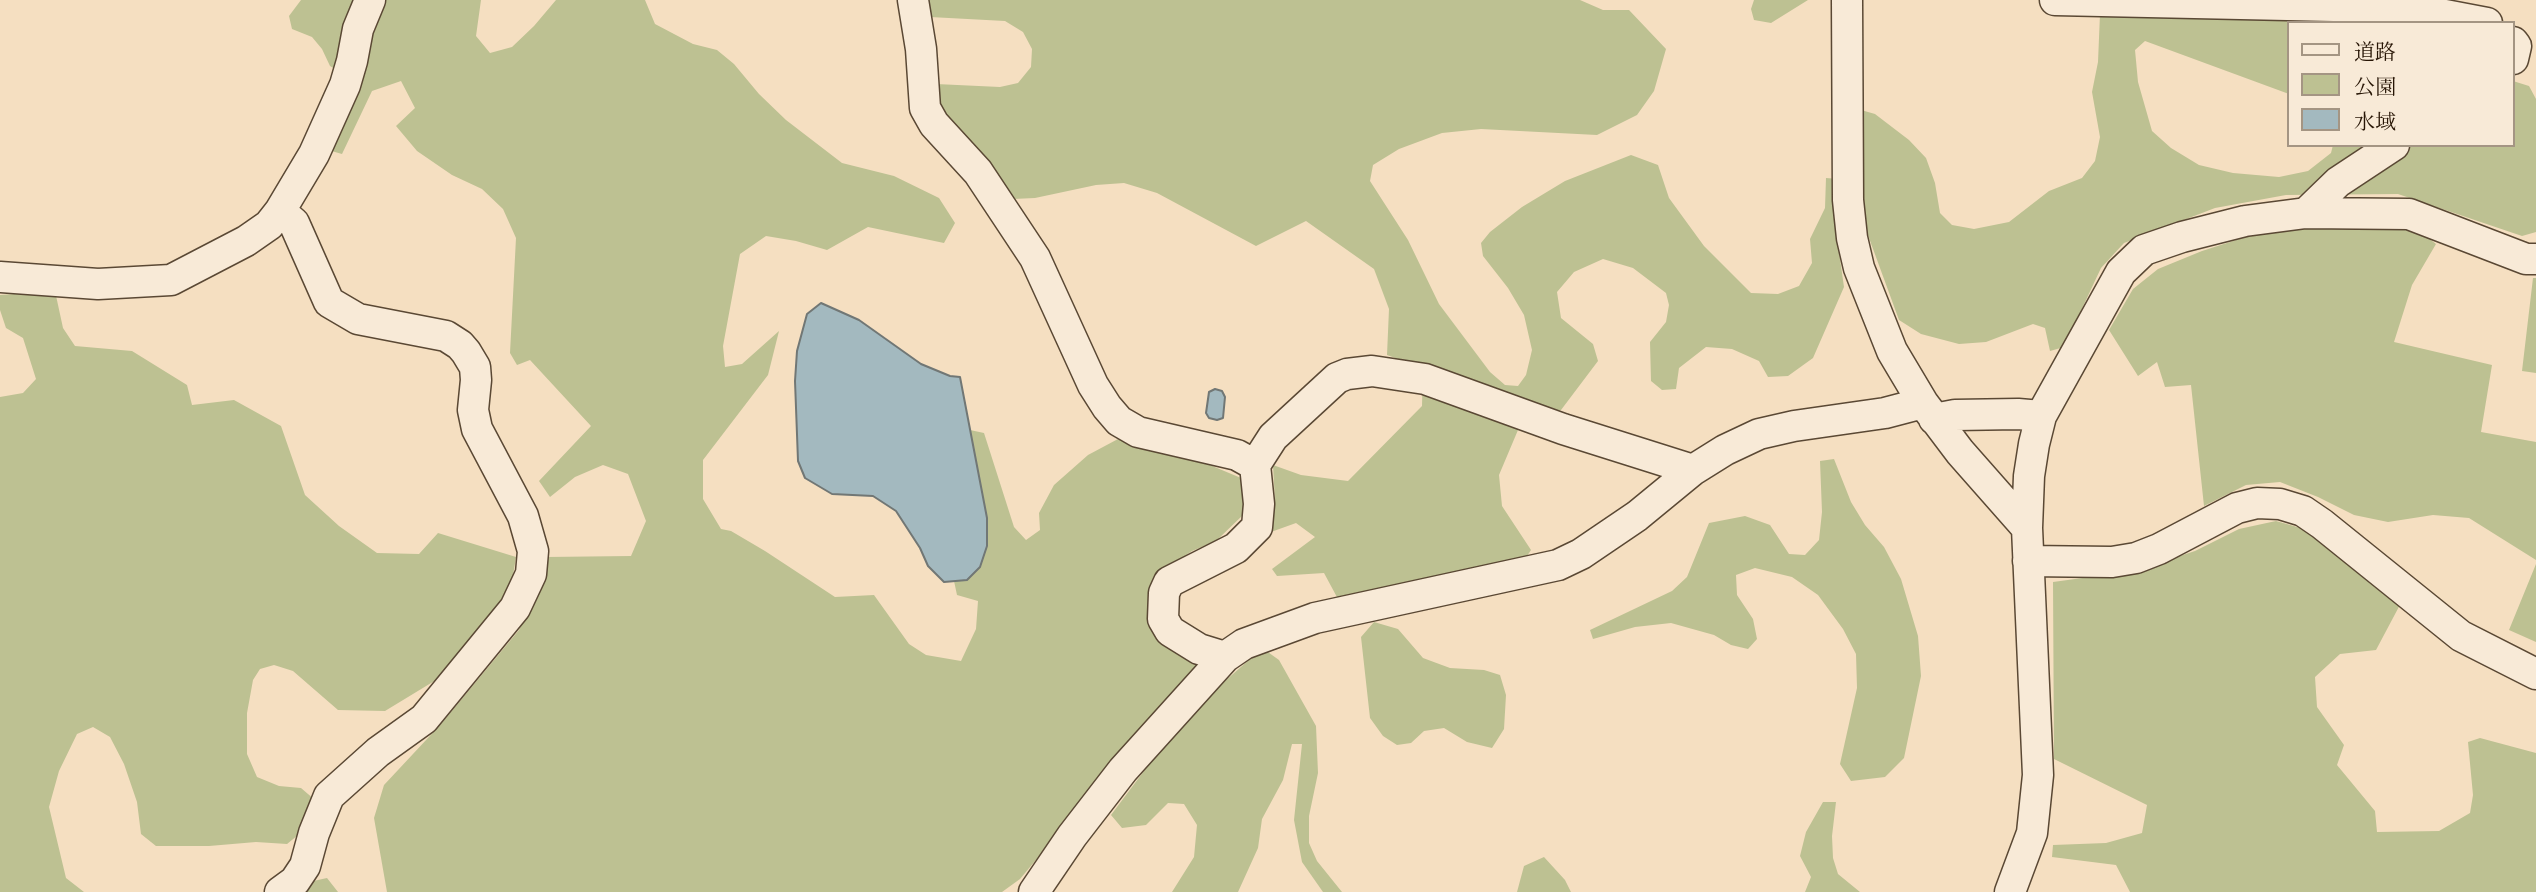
<!DOCTYPE html>
<html>
<head>
<meta charset="utf-8">
<style>
	body { margin:0 }
	#map { position:relative; width:2536px; height:892px; overflow:hidden; background:#f5dfc1; font-family:"EB Garamond","Noto Serif JP",serif }
	canvas { display:block }
	.legend { position:absolute; left:2287px; top:21px; width:228px; height:126px; box-sizing:border-box; background:#f8ead7; border:2px solid #a49583; margin:0; padding:9px 12px; list-style:none; font-size:21px; color:#271505 }
	.legend li { display:flex; align-items:center; gap:14px; height:35px }
	.legend b { width:35px; border:2px solid #a49583 }
</style>
</head>
<body>
<div id="map">
<canvas width="2536" height="892"></canvas>
<ul class="legend">
<li><b style="height:9px;background:#f8ead7"></b>道路</li>
<li><b style="height:19px;background:#bdc192"></b>公園</li>
<li><b style="height:19px;background:#a3b9bf"></b>水域</li>
</ul>
</div>
<script>
const g = document.querySelector('canvas').getContext('2d');
g.lineJoin = 'round';
function fill(path, color) { g.fillStyle = color; g.fill(path, 'evenodd'); }
const shape = rows => new Path2D(rows.map(r => 'M' + r).join(''));
function strokePath(path, color, width, dash) { g.strokeStyle = color; g.lineWidth = width; g.lineCap = dash ? 'butt' : 'round'; g.setLineDash(dash || []); g.stroke(path); }
fill(shape([
	[301,0,481,0,476,36,490,53,512,47,534,26,556,0,645,0,655,24,693,44,717,50,734,64,759,94,786,120,842,163,894,176,939,198,955,223,944,243,868,227,827,250,796,241,766,236,740,254,723,346,725,367,742,364,779,331,768,375,703,460,703,499,721,529,731,531,765,551,835,597,874,595,909,644,926,655,961,661,976,629,978,601,957,595,954,581,967,580,978,473,970,430,984,433,1014,527,1026,540,1040,530,1039,513,1054,485,1088,455,1118,439,1162,445,1241,478,1247,496,1243,515,1216,541,1192,551,1167,568,1157,593,1201,662,1020,879,1002,892,387,892,374,818,384,785,441,724,519,630,533,596,546,557,631,556,646,521,628,474,603,465,575,477,550,497,539,481,591,426,530,360,517,365,510,353,516,238,503,209,482,189,452,175,417,151,396,126,415,108,401,81,372,91,342,154,328,150,357,83,330,66,322,49,312,37,292,29,289,16],
	[924,0,1580,0,1603,10,1629,10,1666,49,1654,91,1637,115,1597,135,1481,129,1442,133,1399,149,1373,165,1370,181,1408,240,1439,304,1490,372,1505,385,1518,386,1526,375,1532,350,1524,315,1508,288,1483,256,1481,243,1490,232,1522,207,1565,181,1631,155,1658,165,1669,198,1704,246,1751,293,1778,294,1799,286,1812,263,1810,239,1825,208,1826,178,1839,179,1837,238,1844,287,1813,358,1788,376,1768,377,1759,361,1732,349,1706,347,1679,368,1676,389,1662,390,1651,381,1650,342,1666,322,1669,305,1666,293,1633,268,1603,259,1574,272,1557,292,1561,318,1593,344,1598,361,1561,410,1518,430,1499,475,1502,506,1531,550,1523,562,1338,599,1324,573,1277,576,1272,569,1315,537,1296,523,1271,532,1268,525,1275,501,1273,465,1301,475,1348,481,1422,406,1423,368,1387,355,1389,309,1374,269,1306,221,1256,246,1157,193,1124,183,1096,185,1035,198,1013,199,941,111,936,84,1000,87,1018,83,1031,67,1032,49,1023,32,1005,21,930,17],
	[1754,0,1808,0,1771,23,1754,20,1751,9],
	[2100,14,2434,23,2289,23,2289,94,2145,41,2135,50,2138,82,2152,131,2171,148,2199,165,2233,173,2279,177,2308,171,2331,153,2333,145,2513,145,2513,81,2529,86,2536,99,2536,232,2522,236,2398,194,2286,195,2215,208,2124,243,2101,268,2064,347,2050,351,2045,328,2033,324,1986,342,1959,344,1921,334,1899,320,1865,227,1861,110,1875,114,1909,140,1926,158,1935,183,1940,213,1952,225,1974,229,2009,222,2049,191,2082,178,2095,161,2100,137,2092,92,2098,62],
	[2391,225,2422,233,2436,244,2412,285,2394,342,2492,365,2481,432,2536,442,2536,560,2469,518,2433,515,2388,522,2354,515,2318,497,2280,482,2246,485,2204,506,2191,385,2165,387,2157,362,2138,376,2109,330,2133,289,2158,269,2202,251,2280,226],
	[2533,278,2536,278,2536,373,2522,371],
	[55,291,63,328,75,346,132,351,187,385,192,405,234,400,281,426,305,495,339,526,377,553,419,554,438,533,516,557,510,594,469,648,436,680,385,711,338,710,293,671,274,665,260,669,253,680,247,713,247,754,257,777,279,786,301,788,315,800,308,827,287,844,256,842,209,846,156,846,141,834,137,802,124,764,110,737,93,727,77,734,59,771,49,807,66,878,84,892,0,892,0,397,23,393,36,379,23,338,6,328,0,310,0,295],
	[1834,459,1851,502,1865,525,1884,547,1901,579,1918,636,1921,676,1904,758,1885,777,1851,781,1840,764,1857,688,1856,654,1843,629,1818,595,1792,577,1755,568,1736,575,1737,595,1753,619,1757,639,1748,649,1731,645,1714,635,1671,623,1635,627,1593,639,1590,630,1672,591,1687,577,1709,523,1745,516,1770,525,1789,554,1805,555,1819,540,1822,512,1820,461],
	[2276,521,2315,532,2402,601,2376,650,2340,654,2315,677,2317,707,2344,745,2337,765,2375,811,2377,832,2439,831,2470,813,2473,795,2468,742,2480,738,2536,753,2536,892,2130,892,2116,865,2052,857,2053,845,2106,843,2142,833,2147,805,2054,759,2053,582,2134,571,2195,551,2239,529],
	[2536,564,2536,642,2509,630],
	[1374,622,1398,629,1423,658,1450,668,1484,670,1500,675,1506,695,1504,729,1492,748,1467,742,1444,728,1424,731,1411,743,1397,745,1383,736,1370,718,1361,637],
	[1265,650,1279,660,1316,726,1318,773,1309,816,1309,843,1317,861,1342,892,1323,892,1302,862,1294,820,1302,744,1292,744,1283,780,1262,819,1258,848,1238,892,1172,892,1194,857,1197,825,1184,804,1168,803,1146,825,1122,828,1111,815,1159,751,1199,704,1250,659],
	[1823,802,1836,802,1832,836,1833,858,1838,874,1860,892,1805,892,1811,877,1800,856,1806,832],
	[1544,857,1565,880,1571,892,1517,892,1524,866],
	[327,878,338,892,298,892,309,882]
]), '#bdc192');
const water = shape([
	[821,303,859,320,921,364,950,376,960,377,987,518,987,546,980,567,967,580,944,582,928,566,920,548,896,511,873,496,832,494,805,478,798,461,795,381,797,351,807,314,821,303],
	[1215,389,1222,391,1225,397,1223,418,1217,420,1209,418,1206,413,1209,392,1215,389]
]);
fill(water, '#a3b9bf');
strokePath(water, '#717775', 2);
const minor = shape([
	[913,0,921,49,925,108,934,124,978,172,1035,258,1093,385,1107,407,1119,421,1138,432,1237,455,1255,465,1259,504,1257,527,1236,548,1169,582,1164,593,1163,619,1170,631,1199,649,1225,657],
	[1847,0,1848,200,1852,238,1859,268,1892,351,1923,403,1960,452,2027,528],
	[2055,0,2380,7,2419,10,2487,23],
	[2513,42,2516,46,2513,59],
	[280,211,294,223,329,302,358,319,446,336,460,345,466,352,475,367,476,380,473,410,477,429,523,516,533,551,531,574,515,608,424,719,378,752,329,796,314,833,305,866,295,881,280,892],
	[2306,213,2338,182,2394,145],
	[0,277,98,284,171,280,246,241,269,225,280,211,314,154,345,85,352,61,358,29,370,0],
	[1934,419,1955,415,2018,414,2041,416],
	[1255,465,1273,437,1337,378,1347,374,1372,371,1425,379,1563,429,1693,470],
	[2028,561,2112,562,2136,558,2159,549,2237,508,2257,503,2280,504,2303,511,2322,524,2461,636,2536,674],
	[1034,892,1072,836,1123,770,1225,657,1244,644,1315,618,1558,565,1581,554,1637,516,1693,470,1725,450,1759,434,1794,426,1885,413,1923,403],
	[2010,892,2032,833,2038,775,2027,528,2029,476,2034,444,2041,416,2121,272,2144,250,2182,237,2245,221,2306,213,2409,214,2526,259,2536,259]
]);
strokePath(minor, '#5a4834', 33);
strokePath(minor, '#f8ead7', 30);
</script>
</body>
</html>
